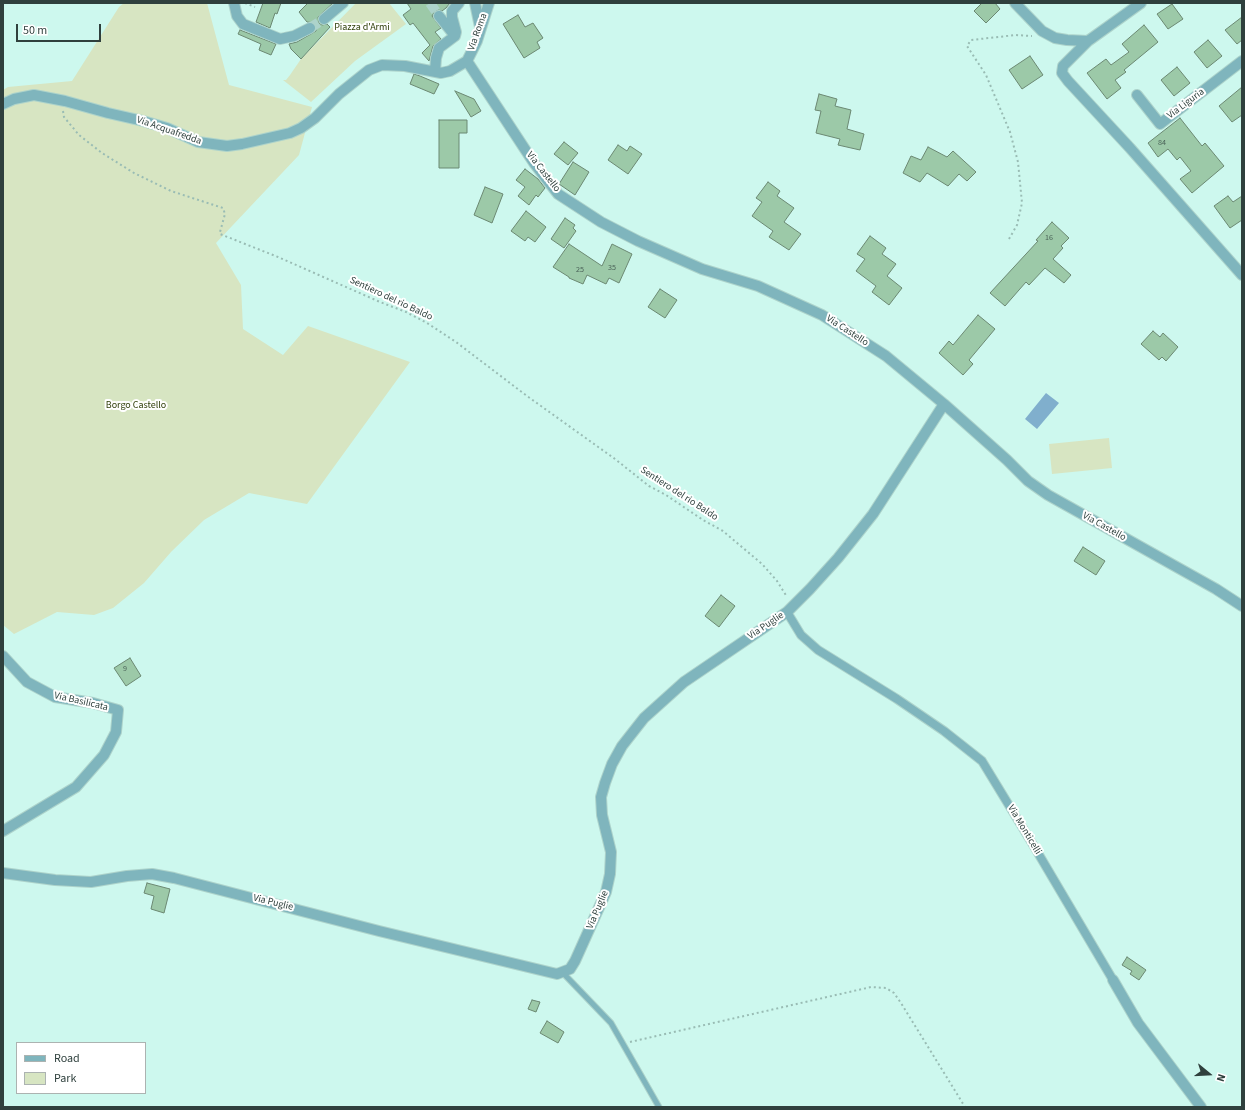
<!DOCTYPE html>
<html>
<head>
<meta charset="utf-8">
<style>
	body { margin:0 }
	#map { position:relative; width:1245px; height:1110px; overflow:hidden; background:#cdf8ee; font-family:"Source Sans 3",sans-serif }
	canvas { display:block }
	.frame { position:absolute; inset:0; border:4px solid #2f403d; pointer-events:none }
	.legend { position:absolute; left:16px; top:1042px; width:130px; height:52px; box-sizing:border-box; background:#fff; border:1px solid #acb3b1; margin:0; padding:5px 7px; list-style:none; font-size:12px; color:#2f403d }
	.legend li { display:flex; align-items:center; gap:8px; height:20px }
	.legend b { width:20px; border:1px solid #acb3b1 }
	.north { position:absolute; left:1189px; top:1054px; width:40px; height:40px; -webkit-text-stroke:3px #fff; paint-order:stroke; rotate:108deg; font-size:11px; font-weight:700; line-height:16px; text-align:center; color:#2f403d }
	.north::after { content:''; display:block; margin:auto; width:14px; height:18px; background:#2f403d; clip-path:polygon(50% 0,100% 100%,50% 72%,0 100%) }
	.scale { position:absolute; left:16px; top:24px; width:85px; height:18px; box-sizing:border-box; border:2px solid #2f403d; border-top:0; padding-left:5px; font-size:12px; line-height:14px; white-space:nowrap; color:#2f403d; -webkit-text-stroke:3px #fff; paint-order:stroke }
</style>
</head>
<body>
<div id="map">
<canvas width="1245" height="1110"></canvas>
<div class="frame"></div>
<ul class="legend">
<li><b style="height:5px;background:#7fb5bd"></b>Road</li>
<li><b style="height:11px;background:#d7e5c2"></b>Park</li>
</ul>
<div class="north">N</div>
<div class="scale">50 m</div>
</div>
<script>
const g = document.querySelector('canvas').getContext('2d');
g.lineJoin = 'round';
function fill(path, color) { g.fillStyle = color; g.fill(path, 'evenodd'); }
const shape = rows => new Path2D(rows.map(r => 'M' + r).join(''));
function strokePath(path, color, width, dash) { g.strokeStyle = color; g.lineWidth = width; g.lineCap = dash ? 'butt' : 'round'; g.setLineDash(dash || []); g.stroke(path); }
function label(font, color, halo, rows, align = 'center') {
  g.font = font + ' "Source Sans 3",sans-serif'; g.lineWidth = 4; g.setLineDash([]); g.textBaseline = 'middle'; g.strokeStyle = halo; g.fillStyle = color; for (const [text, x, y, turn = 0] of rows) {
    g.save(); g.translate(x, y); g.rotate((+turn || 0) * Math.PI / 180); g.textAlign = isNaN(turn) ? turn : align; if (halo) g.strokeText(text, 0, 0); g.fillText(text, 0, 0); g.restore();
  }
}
fill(shape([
	[124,3,207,3,229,85,312,107,299,155,216,243,241,285,243,329,283,355,308,326,410,362,307,504,249,493,204,520,171,552,144,583,113,608,94,615,57,612,14,634,3,625,3,90,8,87,72,81,119,7],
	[356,3,389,3,406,24,355,61,311,102,283,80,286,80,290,75,301,59],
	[1109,438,1112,468,1052,474,1049,444]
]), '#d7e5c2');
fill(shape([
	[1046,393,1059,403,1037,429,1025,419]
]), '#80afcd');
const building = shape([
	[263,3,281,3,277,14,275,13,270,28,256,22,263,3],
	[308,3,333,3,318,17,319,23,322,25,327,24,330,27,301,59,291,49,289,44,297,42,316,31,316,25,314,23,307,22,299,12,308,3],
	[407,3,450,3,446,8,442,11,438,10,435,11,432,16,441,28,435,32,441,39,433,46,429,61,422,53,430,45,413,23,410,25,403,15,411,9,407,3],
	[982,3,995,3,1000,9,986,23,974,11,982,3],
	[1172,4,1183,19,1168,29,1157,14,1172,4],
	[518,15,525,27,533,23,543,38,537,42,540,48,524,58,503,24,518,15],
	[1242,17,1242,40,1237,44,1225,30,1242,17],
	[1144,25,1158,42,1124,70,1126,72,1115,80,1121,88,1107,99,1087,73,1106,59,1111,65,1129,52,1122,44,1144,25],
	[240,30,276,44,271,55,259,50,261,44,238,34,240,30],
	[1208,40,1222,56,1207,68,1194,52,1208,40],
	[1030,56,1043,75,1022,89,1009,70,1030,56],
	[1177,67,1190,83,1174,96,1161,80,1177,67],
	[414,74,420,76,439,84,434,94,410,84,414,74],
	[1242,87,1242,115,1232,122,1219,106,1242,87],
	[455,91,474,99,481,111,471,117,455,91],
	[819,94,837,99,835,106,851,110,847,129,864,134,860,150,838,145,840,139,816,133,821,111,815,110,819,94],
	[1180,118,1202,146,1205,143,1224,166,1192,193,1180,179,1191,171,1180,157,1177,160,1168,149,1158,157,1148,143,1180,118],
	[439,120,467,120,467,133,459,133,459,168,439,168,439,120],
	[564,142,578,153,568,165,554,154,564,142],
	[618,145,627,151,630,146,642,154,628,174,608,160,618,145],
	[928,147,947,157,953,151,976,172,967,181,959,174,948,186,927,173,920,182,903,173,911,156,921,160,928,147],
	[573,162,589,172,575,195,559,184,573,162],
	[525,169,538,179,545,188,538,197,536,195,529,205,518,196,525,187,516,180,525,169],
	[768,182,780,191,777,196,794,208,784,222,801,234,789,250,769,237,773,231,752,216,762,202,756,198,768,182],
	[485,187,503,194,492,223,474,215,485,187],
	[1228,196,1233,202,1242,196,1242,220,1230,228,1214,206,1228,196],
	[526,211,546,227,535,242,528,237,525,241,511,231,526,211],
	[565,218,575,225,573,228,576,231,564,248,551,239,565,218],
	[1052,222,1069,238,1061,246,1063,248,1053,259,1071,275,1064,283,1045,268,1029,285,1026,282,1005,306,990,293,1038,241,1036,240,1052,222],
	[870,236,886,248,882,254,896,264,887,276,902,288,889,305,872,292,876,286,856,271,865,259,857,254,870,236],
	[569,244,602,266,612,244,632,254,619,283,609,278,606,284,587,275,583,284,569,278,569,277,553,267,569,244],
	[660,289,677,300,665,318,648,307,660,289],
	[978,315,995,329,969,360,973,364,963,375,939,353,949,341,953,345,978,315],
	[1153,331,1160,337,1163,333,1178,347,1166,361,1162,357,1159,360,1141,344,1153,331],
	[1083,547,1105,561,1096,575,1074,561,1083,547],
	[721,595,735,606,719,627,705,616,721,595],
	[130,658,141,676,126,686,114,668,130,658],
	[147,883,170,889,164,913,151,909,154,896,144,893,147,883],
	[1127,957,1146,970,1139,980,1130,974,1132,971,1122,965,1127,957],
	[532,1000,540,1002,536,1012,528,1009,532,1000],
	[547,1021,564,1032,558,1043,540,1033,547,1021]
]);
fill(building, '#9cc9a8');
strokePath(building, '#6b8872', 1);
strokePath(shape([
	[430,3,439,16],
	[310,28,324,19]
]), '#add3cb', 10, [10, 5]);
const service = shape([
	[563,973,611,1023,659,1107]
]);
const pedestrian = shape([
	[787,612,801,635,818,650,897,699,944,731,982,761,1035,848,1113,980]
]);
const minor = shape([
	[234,3,237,16,243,24,280,39,294,36,310,28],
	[475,3,480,27],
	[1015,3,1042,31,1055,38,1067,40,1088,41],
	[1141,3,1088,41,1063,66,1062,73,1068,81,1130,148,1242,275],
	[439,16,455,36],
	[324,19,343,3],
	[467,61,534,163,558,194,601,222,638,241,702,269,758,286,822,315,886,356,944,404,1007,460,1028,481,1048,495,1216,589,1242,606],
	[435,72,436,58,439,48,455,36,456,32,452,17,452,11,459,3],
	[1137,95,1160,124,1242,61],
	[3,104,14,99,34,95,65,101,108,113,143,121,167,128,198,142,227,146,242,144,290,133,301,128,315,118,339,94,369,70,382,65,405,66,441,73,450,71,467,61,477,41,489,3],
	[3,656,27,682,55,697,93,703,118,710,116,732,104,755,76,787,3,831],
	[3,873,55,880,91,882,127,876,152,874,174,878,379,931,557,974,570,969,575,961,606,892,610,874,611,852,602,815,601,797,605,783,612,764,622,746,644,718,684,682,787,612,810,589,838,558,873,514,944,404],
	[1113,980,1138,1023,1201,1107]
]);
strokePath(service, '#add3cb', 7);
strokePath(pedestrian, '#add3cb', 10);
strokePath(minor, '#add3cb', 12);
strokePath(shape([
	[245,3,255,7],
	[63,111,64,117,79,135,102,153,134,173,171,191,223,208,225,214,220,232,220,234,278,257,380,302,406,312,427,323,456,342,527,396,615,459,649,486,666,495,703,520,723,531,762,564,777,581,787,597],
	[1009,239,1017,225,1022,203,1018,162,1010,132,986,75,967,46,971,40,1016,35,1032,36],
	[630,1042,871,987,886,988,894,993,901,1003,965,1107]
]), '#99bcb4', 2, [2, 3]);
strokePath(service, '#7fb5bd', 5);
strokePath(pedestrian, '#7fb5bd', 8);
strokePath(minor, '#7fb5bd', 10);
label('8px', '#4a6258', null, [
	["84",1162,143],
	["16",1049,238],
	["35",612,268],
	["25",580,270],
	["9",125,669]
]);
label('10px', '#303f0a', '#fff', [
	["Piazza d'Armi",362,28],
	["Borgo Castello",136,406]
]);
label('10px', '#2f403d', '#fff', [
	["Via Roma",478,32,-70],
	["Via Liguria",1186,104,-37],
	["Via Acquafredda",169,131,19],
	["Via Castello",543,172,52],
	["Sentiero del rio Baldo",391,299,25],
	["Via Castello",847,331,33],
	["Sentiero del rio Baldo",679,494,33],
	["Via Castello",1104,527,29],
	["Via Puglie",766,626,-34],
	["Via Basilicata",81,702,13],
	["Via Monticelli",1024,830,59],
	["Via Puglie",273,903,14],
	["Via Puglie",598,910,-67]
]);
</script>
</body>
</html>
